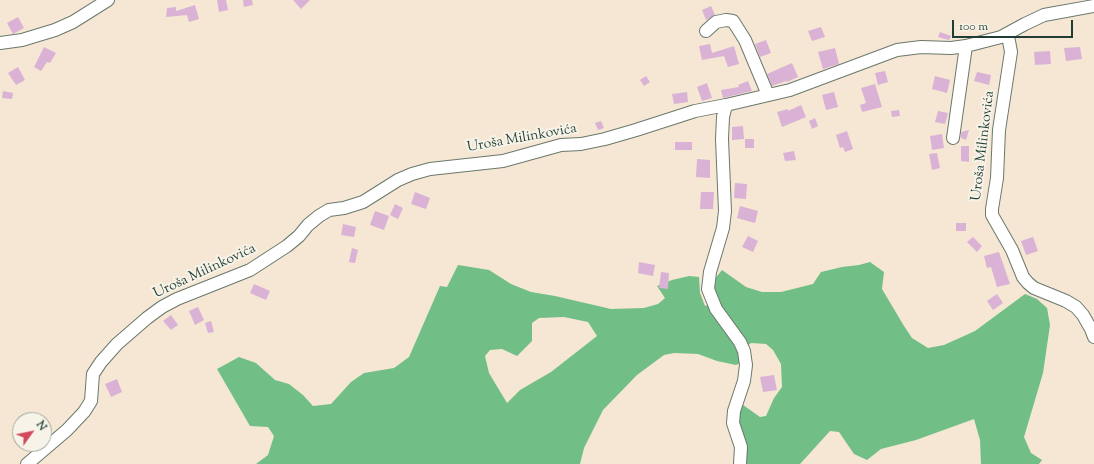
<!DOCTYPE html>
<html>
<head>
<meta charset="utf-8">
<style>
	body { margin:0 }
	#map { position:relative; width:1094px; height:464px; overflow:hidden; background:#f5e7d3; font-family:"Sorts Mill Goudy",serif }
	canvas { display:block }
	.north { position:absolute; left:12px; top:412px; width:40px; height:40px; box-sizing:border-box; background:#f7f3e8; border:1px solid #a1aaa0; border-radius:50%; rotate:57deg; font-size:11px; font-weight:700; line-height:16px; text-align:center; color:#1f3d34 }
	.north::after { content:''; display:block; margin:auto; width:14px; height:18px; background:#d1495b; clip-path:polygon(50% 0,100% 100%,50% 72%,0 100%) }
	.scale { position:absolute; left:952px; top:20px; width:121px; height:18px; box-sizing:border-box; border:2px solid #1f3d34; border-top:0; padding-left:5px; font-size:12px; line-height:14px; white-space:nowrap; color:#1f3d34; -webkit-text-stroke:3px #f7f3e8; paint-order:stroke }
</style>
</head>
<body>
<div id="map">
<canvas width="1094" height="464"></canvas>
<div class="north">N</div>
<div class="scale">100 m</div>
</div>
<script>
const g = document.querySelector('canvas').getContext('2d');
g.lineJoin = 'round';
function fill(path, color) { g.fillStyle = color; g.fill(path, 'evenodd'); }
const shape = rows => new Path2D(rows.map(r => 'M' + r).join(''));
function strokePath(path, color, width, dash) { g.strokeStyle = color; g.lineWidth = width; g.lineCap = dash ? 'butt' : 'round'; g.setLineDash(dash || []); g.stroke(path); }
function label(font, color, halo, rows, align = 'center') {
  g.font = font + ' "Sorts Mill Goudy",serif'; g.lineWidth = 4; g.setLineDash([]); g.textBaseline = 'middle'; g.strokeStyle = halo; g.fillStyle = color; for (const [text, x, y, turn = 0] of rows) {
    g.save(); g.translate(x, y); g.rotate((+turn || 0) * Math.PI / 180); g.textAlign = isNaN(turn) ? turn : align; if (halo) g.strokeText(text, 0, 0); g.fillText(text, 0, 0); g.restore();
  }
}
fill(shape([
	[870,262,884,272,882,289,904,326,912,338,928,348,944,345,975,331,1025,294,1037,299,1047,308,1050,325,1043,373,1024,437,1031,453,1042,460,1039,464,981,464,980,440,974,419,916,440,881,449,867,460,854,454,839,432,830,431,800,464,739,464,736,400,760,417,766,416,774,398,782,387,781,364,773,350,766,344,751,343,747,346,749,359,736,365,717,361,698,354,674,353,664,355,637,375,603,410,584,448,580,464,256,464,268,455,274,436,268,427,250,426,217,369,239,357,256,363,275,380,289,384,303,395,313,406,331,404,351,382,364,373,394,368,409,357,440,286,447,287,458,265,489,270,511,284,531,292,555,296,611,309,644,308,658,304,665,298,657,286,672,280,689,276,699,277,700,293,705,306,715,302,712,289,714,280,722,270,746,287,762,292,781,292,813,284,821,272,842,267,859,265],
	[564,317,588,322,597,336,551,372,520,390,507,403,489,373,485,356,490,350,502,349,517,356,532,341,532,323,539,318]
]), '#72be87');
fill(shape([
	[217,0,226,0,228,10,219,12],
	[243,0,252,0,253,5,244,7],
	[293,0,310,0,301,9],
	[195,5,199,19,189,22,187,15,166,17,167,8,176,7,176,11],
	[711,6,715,15,706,20,702,10],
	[18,17,24,28,13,34,7,23],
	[821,27,825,37,812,41,808,31],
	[940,32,951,36,949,40,938,37],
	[766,40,771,53,760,57,755,44],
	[710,44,712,53,734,46,739,64,728,67,724,56,702,60,699,46],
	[44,47,56,53,50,63,47,62,41,71,34,67],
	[1080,47,1082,59,1066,61,1064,48],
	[835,48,839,64,823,69,818,52],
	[1050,51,1051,64,1035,65,1034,52],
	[792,63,798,77,787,82,786,81,772,86,767,74],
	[18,67,25,80,16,85,8,73],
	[885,71,888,82,878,85,875,73],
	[977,72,991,75,989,85,974,81],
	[646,76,650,82,644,86,640,80],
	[935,76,950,80,947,93,932,89],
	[748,81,752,91,723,98,721,90,739,87,738,85],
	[707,83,712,98,702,101,697,87],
	[875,84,882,107,862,112,860,105,866,103,861,88],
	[3,91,13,93,12,99,2,98],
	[687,92,688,102,674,104,672,94],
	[834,92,838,107,826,110,822,95],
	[801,105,806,117,782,127,777,112,788,109,788,111],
	[899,110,900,116,892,117,891,111],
	[938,111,948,113,945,124,935,122],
	[815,118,818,126,812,129,809,121],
	[601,121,604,128,598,130,595,123],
	[743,126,744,139,732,140,732,127],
	[969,130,966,140,961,138,961,132],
	[847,131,853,149,845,152,843,147,840,148,836,135],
	[942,134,944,148,932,150,930,136],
	[745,139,754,139,754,148,745,148],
	[675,142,692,142,692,150,675,150],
	[961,146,969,146,969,162,961,161],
	[794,151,796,160,785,161,783,153],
	[937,153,940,168,932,170,929,154],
	[697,159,710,160,710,178,696,177],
	[735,183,747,184,746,199,734,198],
	[415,192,430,198,426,209,411,204],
	[701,192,714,192,713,209,700,209],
	[395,204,403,208,398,219,390,215],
	[740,206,758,211,755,223,737,218],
	[375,211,389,216,384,230,370,225],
	[956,223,966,223,966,231,956,231],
	[343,224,356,227,354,237,341,235],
	[748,236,758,241,753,252,742,247],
	[973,237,982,246,977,252,967,242],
	[1033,237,1038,251,1026,255,1021,241],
	[352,248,358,250,355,263,349,262],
	[999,252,1010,284,997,287,991,267,987,268,984,256],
	[639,262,655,265,653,276,638,273],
	[661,272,669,273,668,289,659,288],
	[254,284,270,291,266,300,250,293],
	[997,294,1003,303,993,310,987,301],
	[198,307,204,320,195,325,189,311],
	[171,315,178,325,171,330,163,321],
	[211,321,214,332,208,333,205,323],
	[774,375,777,390,763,392,760,377],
	[117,379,122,392,111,397,105,384]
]), '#dab2d6');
const minor = shape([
	[706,31,716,22,726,20,733,21,745,40,768,95],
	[1005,35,1009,41,1011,52,999,130,997,178,992,209,992,215,1012,250,1023,277,1028,283,1034,288,1066,301,1076,307,1083,315,1091,329,1094,337],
	[0,43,22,40,55,30,73,22,108,0],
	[726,105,723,117,722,139,725,211,723,228,710,272,708,289,716,309,740,342,744,351,746,365,744,381,734,411,733,423,741,447,740,464],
	[953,138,966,46],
	[27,464,67,430,84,412,91,401,93,374,101,362,117,344,147,318,162,307,177,299,250,270,287,246,299,236,308,225,319,216,329,210,344,208,363,202,398,180,412,174,430,169,503,161,561,145,581,144,605,139,636,130,695,111,726,105,790,90,897,50,921,47,951,48,966,46,1001,37,1025,24,1044,15,1094,6]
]);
strokePath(minor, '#6a786c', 14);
strokePath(minor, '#fff', 12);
label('14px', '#1f3d34', '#f7f3e8', [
	["Uroša Milinkovića",522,139,-10],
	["Uroša Milinkovića",984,146,-83],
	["Uroša Milinkovića",205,272,-25]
]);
</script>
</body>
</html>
